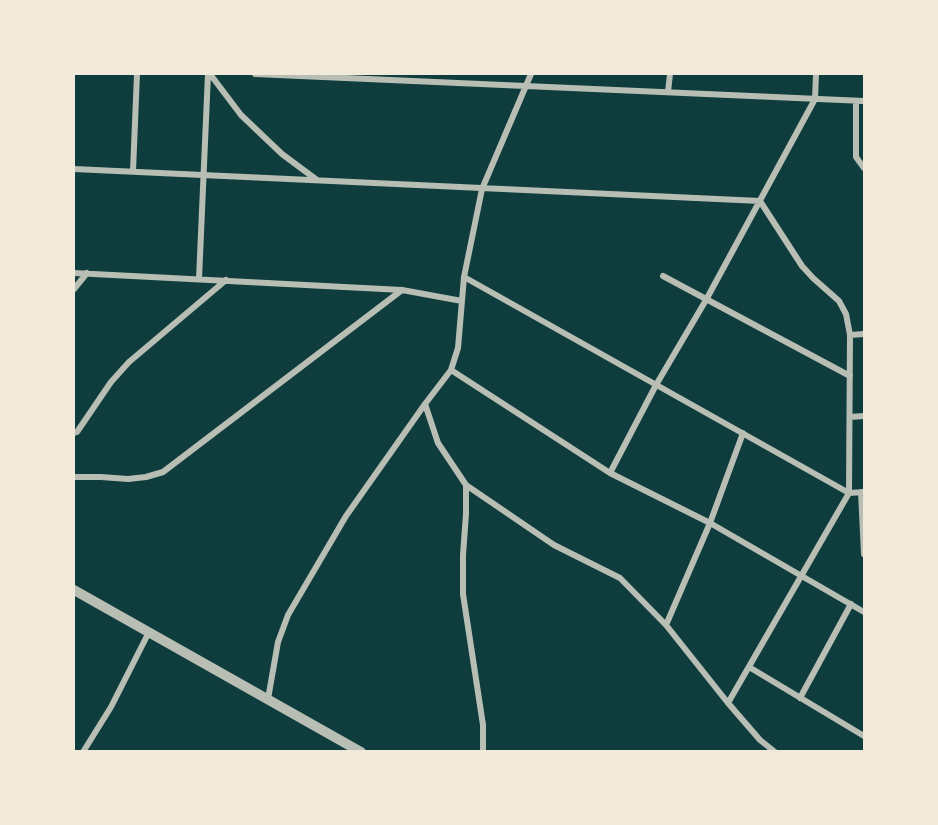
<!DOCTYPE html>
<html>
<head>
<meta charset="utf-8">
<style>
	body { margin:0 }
	#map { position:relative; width:938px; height:825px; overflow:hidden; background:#0f3d3e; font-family:Helvetica,sans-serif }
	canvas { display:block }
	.frame { position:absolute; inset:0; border:75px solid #f1e9da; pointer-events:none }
</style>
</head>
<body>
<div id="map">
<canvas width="938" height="825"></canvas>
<div class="frame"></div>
</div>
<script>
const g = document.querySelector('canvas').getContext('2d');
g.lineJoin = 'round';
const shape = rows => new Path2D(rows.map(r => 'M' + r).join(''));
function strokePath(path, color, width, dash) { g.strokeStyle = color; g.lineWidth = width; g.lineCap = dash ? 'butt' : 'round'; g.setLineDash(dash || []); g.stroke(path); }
strokePath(shape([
	[210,74,241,115,282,154,317,180],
	[255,74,864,101],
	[668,92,670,74],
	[856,101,856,157,864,168],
	[74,169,760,201,802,266,813,278,839,301,846,314,850,335,849,493,728,703],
	[133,171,137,74],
	[74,273,402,290,462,301],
	[663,276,850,376],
	[464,277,849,493,864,492],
	[199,279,208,74],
	[74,289,87,273],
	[850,335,864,334],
	[451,370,610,473,710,523,864,612],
	[850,417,864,416],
	[74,433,77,432,111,382,129,362,226,280],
	[610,473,656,385,706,300,815,99,816,74],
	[74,477,101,477,128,479,146,477,163,472,402,290],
	[466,485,554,545,620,578,666,625,728,703,760,740,775,752],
	[861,492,864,554],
	[666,625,710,523,743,433],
	[749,667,864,736],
	[800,698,851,604],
	[268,699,278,642,288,615,346,516,425,404],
	[83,752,111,707,149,632],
	[483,752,483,725,463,594,463,555,466,514,466,485,438,443,425,404,451,370,458,348,464,277,482,189,531,74]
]), '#b8beb3', 6);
strokePath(shape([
	[74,590,361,752]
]), '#b8beb3', 10);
</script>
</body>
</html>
